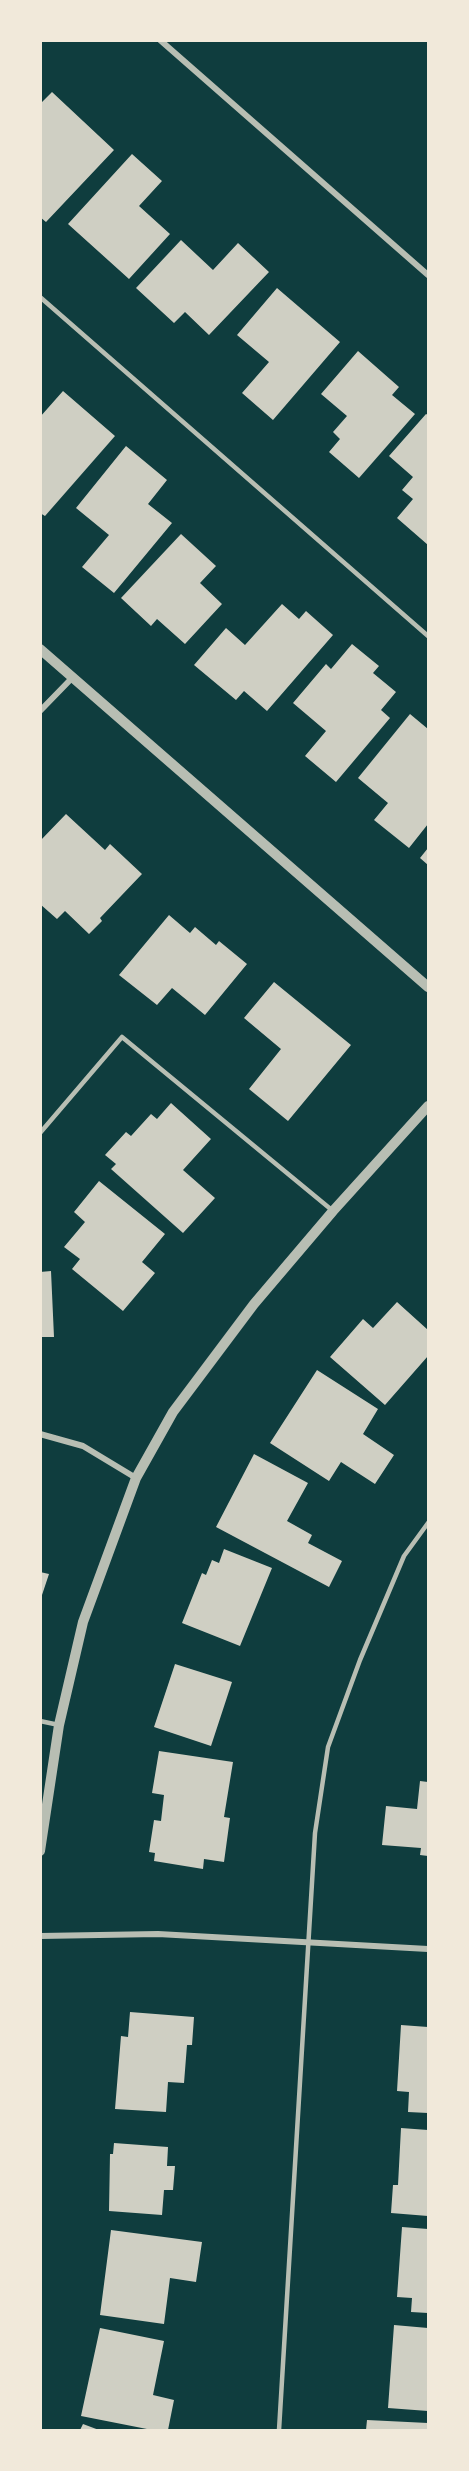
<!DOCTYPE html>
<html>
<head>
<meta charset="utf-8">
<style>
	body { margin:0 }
	#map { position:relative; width:469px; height:2471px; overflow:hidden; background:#0f3d3e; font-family:Poppins,sans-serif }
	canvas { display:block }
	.frame { position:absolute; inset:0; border:42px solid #f1e9da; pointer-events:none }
</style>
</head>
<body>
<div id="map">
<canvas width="469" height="2471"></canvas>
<div class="frame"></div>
</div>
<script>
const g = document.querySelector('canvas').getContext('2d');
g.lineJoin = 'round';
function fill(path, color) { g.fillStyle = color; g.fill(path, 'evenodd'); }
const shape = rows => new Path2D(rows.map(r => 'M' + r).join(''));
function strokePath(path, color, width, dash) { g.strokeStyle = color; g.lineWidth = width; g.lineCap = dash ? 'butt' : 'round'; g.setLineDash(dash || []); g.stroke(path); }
fill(shape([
	[52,92,114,150,46,222,40,217,40,104],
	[132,154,162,181,139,206,170,234,129,279,68,224],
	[181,240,213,270,238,243,269,272,209,335,185,312,174,323,136,288],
	[277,288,340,342,273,420,242,393,269,362,237,335],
	[358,351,399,387,392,395,415,414,359,478,329,452,340,439,333,432,347,416,321,394],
	[63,391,115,436,45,516,40,513,40,417],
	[426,414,428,415,428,545,397,518,413,499,402,490,413,477,389,456],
	[126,446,167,480,148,504,172,523,114,593,82,567,109,535,76,508],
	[181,534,216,566,200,583,222,604,185,644,157,619,151,626,121,598],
	[282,604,299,619,306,611,333,635,267,711,244,691,236,700,194,665,226,628,245,645],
	[352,644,379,666,373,673,396,692,381,710,390,718,336,782,305,756,326,731,293,703,326,664,331,669],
	[410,714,428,729,428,824,409,848,374,820,388,803,358,778],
	[66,814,105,850,110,844,142,874,100,918,102,921,89,934,65,911,57,919,40,904,40,841],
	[428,848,428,865,420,858],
	[169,915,190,933,195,927,216,945,219,941,247,964,205,1015,172,988,157,1005,119,975],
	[274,982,351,1045,288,1121,249,1089,281,1049,244,1018],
	[171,1103,211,1139,183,1170,215,1198,183,1233,111,1169,116,1164,105,1155,126,1132,131,1136,151,1114,157,1119],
	[99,1181,165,1234,142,1262,155,1273,123,1311,72,1269,80,1259,64,1247,85,1222,74,1212],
	[51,1271,54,1337,40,1337,40,1272],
	[397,1302,428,1330,428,1356,385,1405,330,1357,363,1319,373,1328],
	[317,1370,378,1409,363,1434,394,1455,375,1484,341,1462,329,1481,270,1443],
	[254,1454,308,1483,287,1521,312,1535,308,1543,342,1561,329,1587,216,1527],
	[224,1549,272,1568,240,1646,182,1623,202,1573,206,1575,212,1560,219,1563],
	[40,1572,49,1574,41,1598,40,1598],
	[175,1664,232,1682,211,1746,154,1727],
	[159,1751,233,1762,224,1817,230,1818,224,1862,204,1859,203,1869,154,1861,155,1853,149,1852,154,1820,161,1821,164,1795,152,1793],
	[420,1781,428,1782,428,1856,420,1855,421,1848,382,1845,386,1806,417,1809],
	[130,2012,194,2017,192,2045,187,2045,184,2083,168,2082,166,2112,115,2109,121,2036,128,2037],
	[401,2025,428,2027,428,2113,408,2112,409,2092,397,2091],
	[401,2128,428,2130,428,2216,391,2213,393,2185,398,2185],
	[114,2143,168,2147,167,2166,175,2166,173,2190,164,2190,162,2215,109,2211,110,2154,113,2154],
	[402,2227,428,2229,428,2313,411,2312,412,2298,397,2297],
	[111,2230,202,2242,196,2282,170,2278,164,2324,100,2315],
	[394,2325,428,2328,428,2411,388,2408],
	[100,2328,164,2341,153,2395,174,2400,168,2430,152,2430,81,2416],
	[367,2420,428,2423,428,2430,366,2430],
	[83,2424,99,2430,80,2430]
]), '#cfcfc3');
strokePath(shape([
	[40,297,428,636],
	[40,1133,122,1037,333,1211],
	[40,1721,59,1725],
	[279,2430,315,1833,328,1747,360,1660,404,1556,428,1523]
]), '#b8beb3', 4.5);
strokePath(shape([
	[160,40,428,275],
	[40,711,73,677],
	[40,1434,83,1446,136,1478],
	[40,1936,158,1934,428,1949]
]), '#b8beb3', 6);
strokePath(shape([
	[40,649,428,987],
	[40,1851,59,1725,83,1622,136,1478,173,1412,254,1304,333,1211,428,1106]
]), '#b8beb3', 10);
</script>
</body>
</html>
